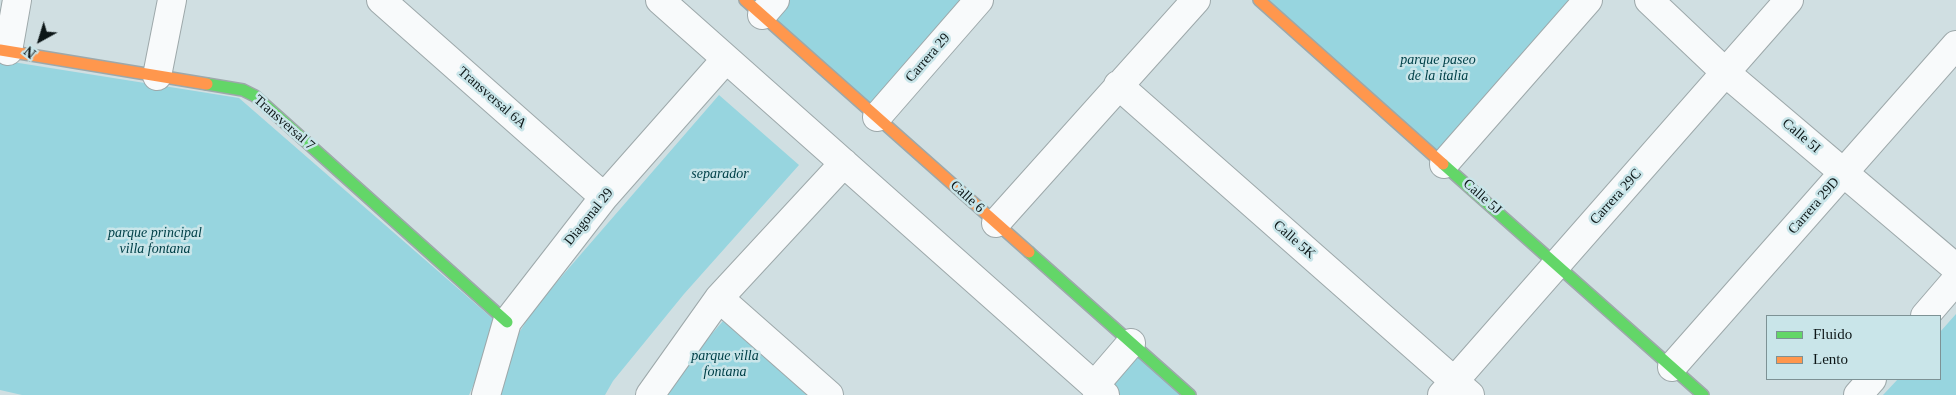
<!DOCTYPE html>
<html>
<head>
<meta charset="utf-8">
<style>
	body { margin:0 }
	#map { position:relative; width:1956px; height:395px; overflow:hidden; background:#d0dfe2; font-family:"Times New Roman",serif }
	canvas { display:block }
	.legend { position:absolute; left:1766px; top:315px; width:175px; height:65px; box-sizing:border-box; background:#c9e5e9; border:1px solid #7d9295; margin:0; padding:6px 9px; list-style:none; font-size:15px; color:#0c1617 }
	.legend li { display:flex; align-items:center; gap:10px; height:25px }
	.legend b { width:25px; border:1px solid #7d9295 }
	.north { position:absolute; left:15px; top:15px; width:50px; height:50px; -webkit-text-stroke:4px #c9e5e9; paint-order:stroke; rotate:219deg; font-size:14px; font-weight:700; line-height:20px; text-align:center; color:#0c1617 }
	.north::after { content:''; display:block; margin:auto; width:18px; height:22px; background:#0c1617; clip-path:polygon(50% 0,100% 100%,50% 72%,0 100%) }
</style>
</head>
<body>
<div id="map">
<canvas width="1956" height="395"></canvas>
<ul class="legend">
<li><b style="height:6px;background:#63d668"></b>Fluido</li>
<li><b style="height:6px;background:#ff974d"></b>Lento</li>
</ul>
<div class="north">N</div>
</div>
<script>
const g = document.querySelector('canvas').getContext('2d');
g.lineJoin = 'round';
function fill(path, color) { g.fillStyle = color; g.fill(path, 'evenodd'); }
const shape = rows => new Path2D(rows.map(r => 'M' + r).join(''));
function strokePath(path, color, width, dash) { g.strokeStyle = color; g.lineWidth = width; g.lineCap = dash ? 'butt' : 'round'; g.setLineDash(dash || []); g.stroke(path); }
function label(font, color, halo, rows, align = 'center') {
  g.font = font + ' "Times New Roman",serif'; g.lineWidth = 5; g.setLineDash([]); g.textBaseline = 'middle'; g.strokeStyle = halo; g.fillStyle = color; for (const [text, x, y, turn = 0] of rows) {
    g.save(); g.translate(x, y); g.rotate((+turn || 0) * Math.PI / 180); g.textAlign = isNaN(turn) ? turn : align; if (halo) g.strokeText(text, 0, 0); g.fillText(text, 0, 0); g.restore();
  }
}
fill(shape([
	[775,0,980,0,877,117,762,15],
	[1259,0,1588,0,1444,164],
	[0,60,239,98,500,325,469,395,22,395,0,390],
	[719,95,799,165,684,294,613,381,605,395,494,395,515,339,536,306],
	[1956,314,1956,395,1883,395,1898,379,1940,379,1940,332],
	[723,321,807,395,663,395,668,384],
	[1131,343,1191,395,1105,395]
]), '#97d5df');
const street = shape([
	[381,0,604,197],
	[660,0,1105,395],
	[1649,0,1726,73,1956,268],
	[762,15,775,0],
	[8,51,17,0],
	[157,76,172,0],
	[1118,85,1470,395],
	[877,117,979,0],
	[1444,164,1588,0],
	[996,223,1196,0],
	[719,298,829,395],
	[1925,316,1956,280],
	[1672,367,1956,45],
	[1094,386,1131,343],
	[486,395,507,322,604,197,726,59],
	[650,395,719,298,844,163],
	[1442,395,1789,0],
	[1858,395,1872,379]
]);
const fast = shape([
	[207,84,243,90,255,96,507,322],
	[1443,164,1703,395],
	[1029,252,1190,395]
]);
const slow = shape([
	[745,0,1029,252],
	[1259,0,1443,164],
	[0,50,207,84]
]);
strokePath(street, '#9da8aa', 30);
strokePath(fast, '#9da8aa', 14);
strokePath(slow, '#9da8aa', 14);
strokePath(street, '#f8fafb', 28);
strokePath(fast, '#63d668', 11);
strokePath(slow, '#ff974d', 11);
label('14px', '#0c1617', '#c9e5e9', [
	["Carrera 29",928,58,-49],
	["Transversal 6A",492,98,41],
	["Transversal 7",284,123,41],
	["Calle 5I",1801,136,40],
	["Calle 6",967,197,42],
	["Calle 5J",1482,197,41],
	["Carrera 29C",1616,197,-48],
	["Carrera 29D",1814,206,-49],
	["Diagonal 29",589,217,-51],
	["Calle 5K",1294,240,41]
]);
label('italic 14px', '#014048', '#c9e5e9', [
	["parque paseo",1438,60],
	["de la italia",1438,76],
	["separador",720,174],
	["parque principal",155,233],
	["villa fontana",155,249],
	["parque villa",725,356],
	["fontana",725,372]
]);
</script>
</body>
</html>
